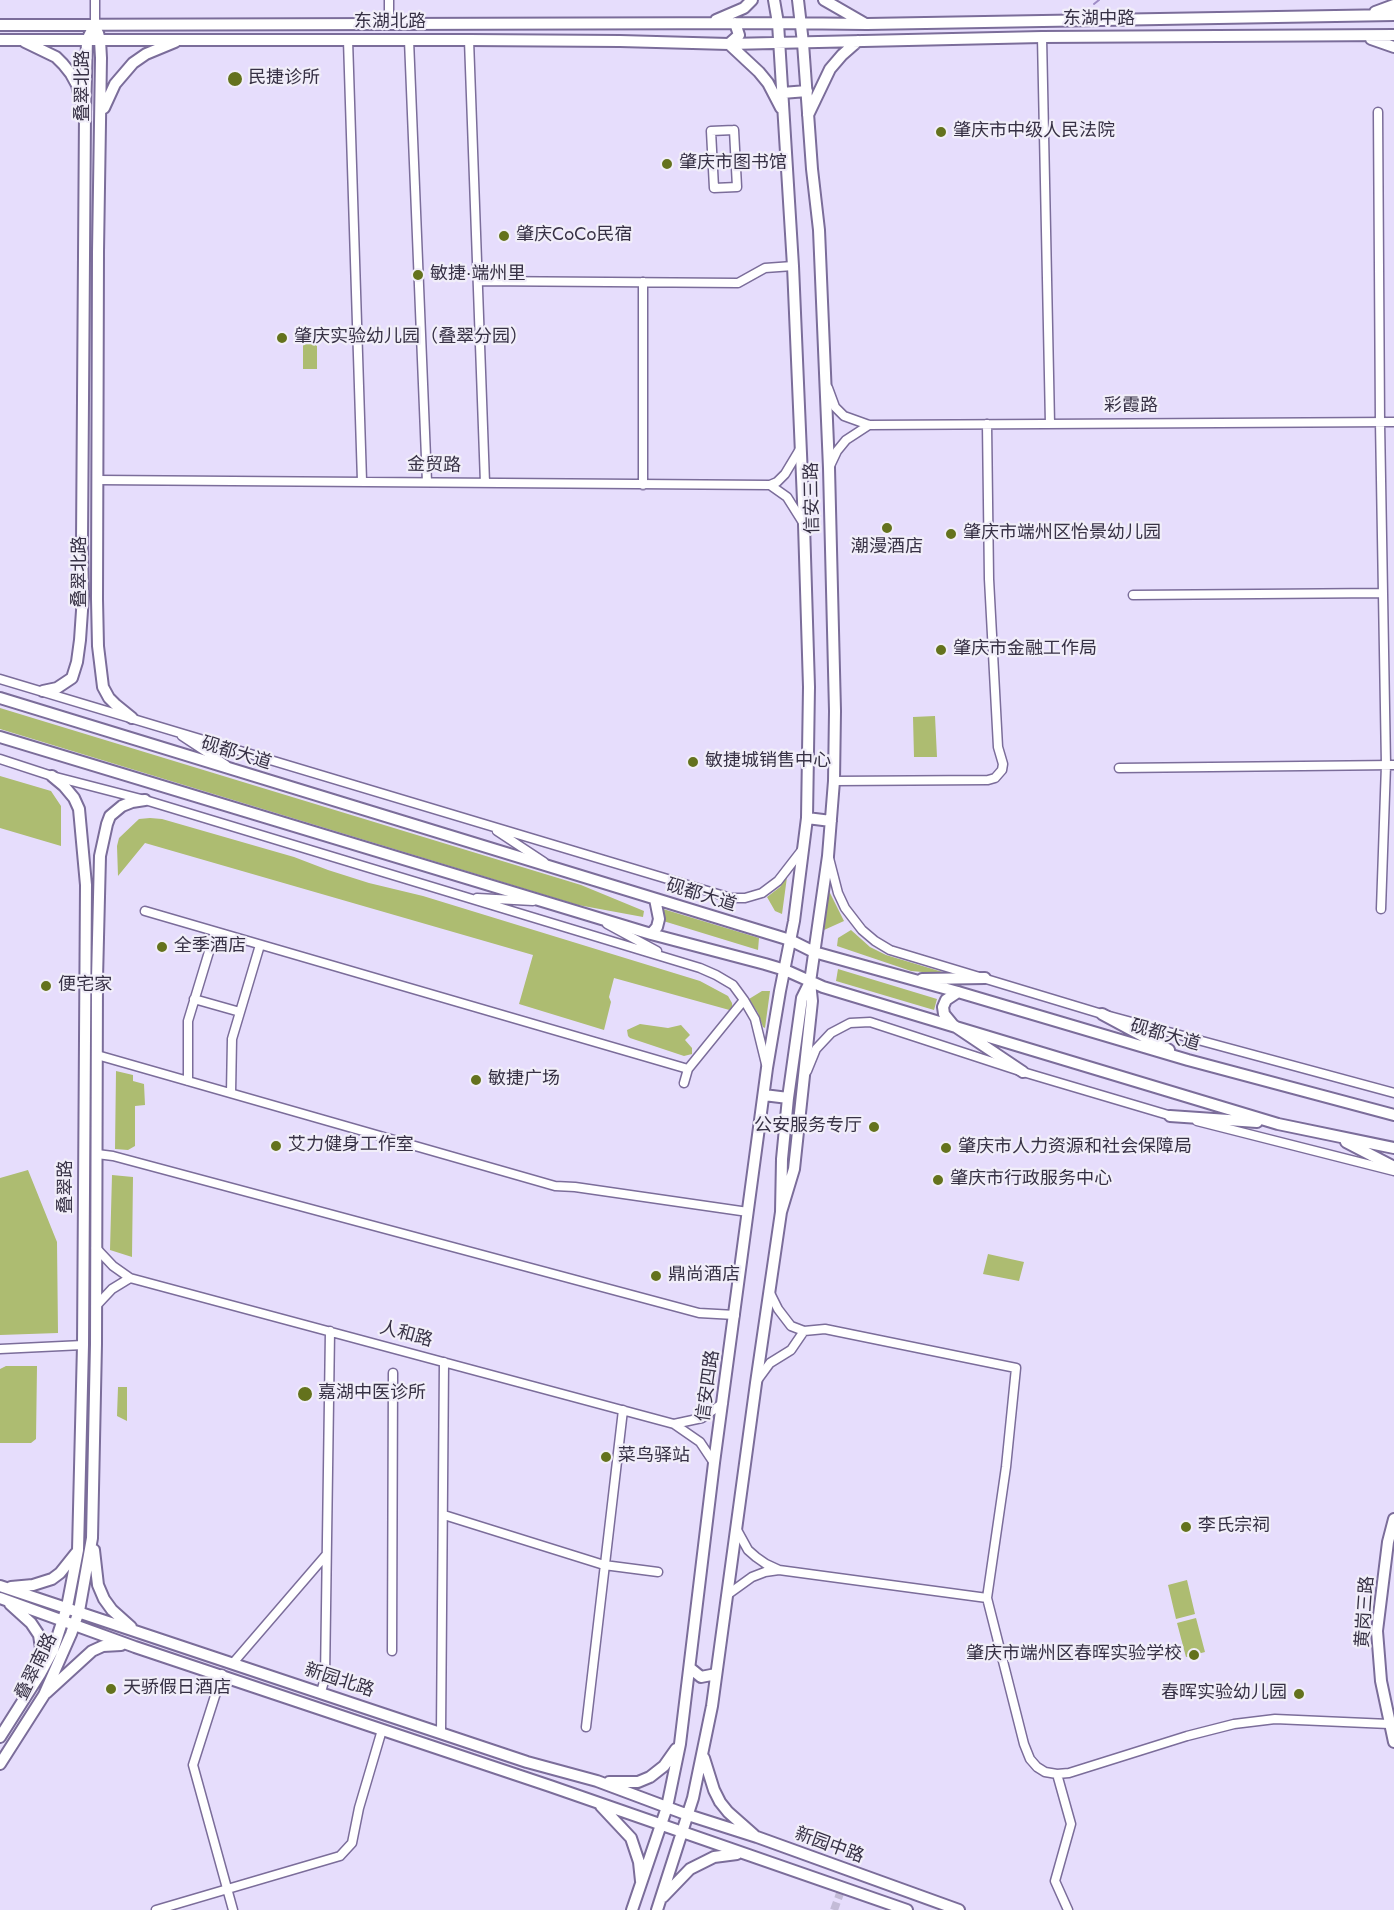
<!DOCTYPE html>
<html>
<head>
<meta charset="utf-8">
<style>
	body { margin:0 }
	canvas { display:block; background:#e6ddfc }
</style>
</head>
<body>
<canvas width="1394" height="1910"></canvas>
<script>
const g = document.querySelector('canvas').getContext('2d');
g.lineJoin = 'round';
function fill(path, color) { g.fillStyle = color; g.fill(path, 'evenodd'); }
const shape = rows => new Path2D(rows.map(r => 'M' + r).join(''));
function strokePath(path, color, width, dash) { g.strokeStyle = color; g.lineWidth = width; g.lineCap = dash ? 'butt' : 'round'; g.setLineDash(dash || []); g.stroke(path); }
function label(font, color, halo, rows, align = 'center') {
  g.font = font + ' Jost,"Noto Sans SC",sans-serif'; g.lineWidth = 4.5; g.setLineDash([]); g.textBaseline = 'middle'; g.strokeStyle = halo; g.fillStyle = color; for (const [text, x, y, turn = 0] of rows) {
    g.save(); g.translate(x, y); g.rotate((+turn || 0) * Math.PI / 180); g.textAlign = isNaN(turn) ? turn : align; if (halo) g.strokeText(text, 0, 0); g.fillText(text, 0, 0); g.restore();
  }
}
fill(shape([
	[303,343,317,343,317,369,303,369],
	[0,708,581,885,644,911,643,917,578,905,0,729],
	[935,716,937,757,914,757,913,717],
	[0,776,51,791,61,806,61,846,0,828],
	[150,818,162,819,294,857,328,870,369,883,423,896,700,981,728,996,732,1003,733,1011,614,978,609,997,611,1002,604,1030,519,1004,533,955,145,843,118,876,117,846,119,838,139,819],
	[787,877,782,914,775,911,767,897,780,887],
	[829,891,844,921,824,930],
	[663,909,759,938,758,950,660,920],
	[851,930,870,947,886,955,946,973,945,974,911,971,837,946,838,938],
	[838,969,937,999,934,1010,836,981],
	[762,991,770,991,765,1028,763,1027,758,1013,749,999],
	[640,1024,668,1028,681,1025,690,1035,685,1040,692,1048,692,1054,684,1056,630,1038,628,1036,627,1030],
	[116,1071,133,1075,133,1081,144,1084,145,1105,135,1106,135,1146,128,1150,115,1149],
	[28,1170,57,1242,58,1333,0,1335,0,1178],
	[112,1175,133,1177,132,1257,110,1250],
	[988,1254,1024,1262,1019,1281,983,1274],
	[6,1366,37,1366,36,1439,31,1443,0,1443,0,1369],
	[118,1387,127,1387,127,1421,117,1416],
	[1187,1580,1195,1614,1176,1619,1168,1585],
	[1196,1618,1205,1652,1186,1657,1177,1623]
]), '#adbc71');
strokePath(shape([
	[1094,4,1099,0]
]), '#9f8dc6', 2);
strokePath(shape([
	[834,1910,842,1888]
]), '#c3bbd7', 8, [8, 4]);
const minor = shape([
	[95,0,95,24],
	[389,23,389,0],
	[1042,37,1050,424],
	[348,40,362,481],
	[409,40,427,482],
	[469,40,485,483],
	[1378,112,1380,422,1386,765,1381,909],
	[734,130,737,187,714,188,711,131,734,130],
	[478,281,738,283,765,268,793,266],
	[643,282,643,485],
	[828,388,835,407,844,416,869,425,1394,422],
	[829,468,837,451,846,440,869,425],
	[98,480,770,485,777,482,785,474,800,449],
	[770,485,787,497,804,524],
	[1133,595,1383,593],
	[0,679,731,898,745,898,762,893,778,881,802,850],
	[182,736,226,765],
	[0,759,52,776,145,800,700,968,716,975,733,985,744,1000,755,1019,766,1064],
	[1119,768,1394,765],
	[834,781,988,780,995,778,1002,770,1003,764,998,747,989,579,987,424],
	[497,831,544,862],
	[829,858,838,893,845,908,862,930,875,941,890,950,1102,1014,1394,1093],
	[477,898,533,901],
	[145,911,688,1069,744,1000],
	[607,924,657,951],
	[194,999,240,1012],
	[97,1055,555,1186,575,1187,748,1212],
	[807,1071,816,1049,831,1033,850,1023,870,1022,1023,1072,1175,1117],
	[188,1081,188,1021,215,932],
	[684,1083,688,1069],
	[231,1093,232,1039,260,945],
	[1197,1121,1394,1171],
	[97,1154,113,1156,699,1313,735,1315],
	[96,1248,113,1266,130,1278,674,1424,700,1442,714,1463],
	[769,1291,778,1309,791,1326,804,1331,825,1329,1016,1368,1006,1467,987,1598,1024,1744,1030,1759,1037,1767,1045,1772,1057,1774,1069,1773,1187,1736,1234,1724,1275,1719,1389,1724],
	[96,1306,112,1289,130,1278],
	[0,1349,83,1345],
	[756,1382,770,1363,791,1350,804,1331],
	[674,1424,702,1418,723,1403],
	[444,1515,604,1565,658,1572],
	[737,1530,748,1550,756,1557,766,1564,779,1570,987,1598],
	[727,1595,752,1577,765,1572,779,1570],
	[392,1651,393,1373],
	[233,1663,326,1555],
	[222,1674,193,1765,233,1910],
	[321,1692,325,1678,330,1331],
	[586,1727,623,1410],
	[441,1732,444,1362],
	[1057,1774,1071,1824,1055,1881,1068,1910],
	[156,1910,340,1856,352,1843,359,1808,382,1730]
]);
const major = shape([
	[824,0,864,23],
	[1375,12,1394,5],
	[716,20,744,8,752,0],
	[0,25,778,23,867,24,1394,15],
	[98,33,100,40,101,58,98,252,97,599,98,646,103,687,109,698,116,705,132,718],
	[1371,39,1394,47],
	[0,40,469,40,620,41,729,44,1042,37,1394,35],
	[25,42,56,57,63,64,71,74,77,85,81,101],
	[729,44,759,72,768,83,781,108],
	[729,44,739,35,735,23],
	[782,93,807,91],
	[104,108,115,84,133,63,146,54,175,42],
	[808,115,830,69,842,55,858,41],
	[43,691,57,688,72,678,77,662,80,640,83,596,82,541,85,113,87,40,95,24],
	[0,698,790,940,814,952,958,992,1188,1060,1394,1115],
	[0,737,651,934,765,964,785,970,823,987,1278,1124,1394,1148],
	[807,818,831,821],
	[651,934,657,927,659,919,655,899],
	[922,979,985,978],
	[958,992,946,1000,943,1007,944,1014,953,1025,1023,1072],
	[1102,1014,1169,1050],
	[764,1095,788,1098],
	[1170,1116,1257,1122],
	[1346,1142,1394,1167],
	[781,1212,794,1169,812,1001,810,982,828,856,834,781,835,711,829,468,819,230,812,169,803,43,798,0],
	[1394,1519,1388,1542,1377,1631,1381,1681,1394,1742],
	[94,1550,98,1585,104,1599,112,1610,131,1627],
	[0,1586,527,1762,597,1781,688,1815,757,1837,959,1910],
	[11,1587,33,1585,52,1579,60,1573,76,1553],
	[0,1598,135,1647,550,1786,907,1910],
	[10,1604,31,1623,39,1635,42,1655,41,1666],
	[690,1668,701,1677,716,1674],
	[46,1693,92,1651,103,1646,121,1645],
	[0,1737,40,1674,53,1650,67,1607,78,1550,83,1345,86,885,79,809,74,798,64,786,52,776],
	[704,1758,714,1790,720,1802,728,1812,754,1835],
	[0,1764,44,1695,71,1634,79,1611,92,1538,96,1344,97,979,100,856,107,824,110,816,122,806,132,802,145,800],
	[609,1782,638,1782,650,1777,664,1766,676,1749],
	[601,1806,631,1838,639,1862,641,1881],
	[663,1897,690,1869,714,1857,737,1854],
	[632,1910,667,1807,680,1744,714,1463,767,1068,780,991,794,921,807,818,809,687,804,524,793,266,778,23,774,0],
	[657,1910,693,1798,712,1706,756,1383,781,1212,782,1159,788,1098,802,998,810,982]
]);
strokePath(minor, '#7b6d9a', 11);
strokePath(major, '#7b6d9a', 14);
strokePath(minor, '#fff', 8);
strokePath(major, '#fff', 10);
for (const [x, y, r, color] of [
	[235,79,8,"#64721d"],
	[941,132,6,"#64721d"],
	[667,164,6,"#64721d"],
	[504,236,6,"#64721d"],
	[418,275,6,"#64721d"],
	[282,338,6,"#64721d"],
	[887,528,6,"#64721d"],
	[951,534,6,"#64721d"],
	[941,650,6,"#64721d"],
	[693,762,6,"#64721d"],
	[162,947,6,"#64721d"],
	[46,986,6,"#64721d"],
	[476,1080,6,"#64721d"],
	[874,1127,6,"#64721d"],
	[276,1146,6,"#64721d"],
	[946,1148,6,"#64721d"],
	[938,1180,6,"#64721d"],
	[656,1276,6,"#64721d"],
	[305,1394,8,"#64721d"],
	[606,1457,6,"#64721d"],
	[1186,1527,6,"#64721d"],
	[1194,1655,6,"#64721d"],
	[111,1689,6,"#64721d"],
	[1299,1694,6,"#64721d"]
]) { const dot = new Path2D(); dot.arc(x, y, r, 0, 2 * Math.PI); g.fillStyle = color; g.fill(dot); strokePath(dot, '#f1eef9', 2); }
label('18px', '#373145', '#f1eef9', [
	["东湖中路",1099,20],
	["东湖北路",390,23],
	["叠翠北路",84,86,-90],
	["彩霞路",1131,407],
	["金贸路",434,466,1],
	["信安三路",813,498,-91],
	["叠翠北路",81,572,-90],
	["砚都大道",236,754,17],
	["砚都大道",701,896,17],
	["砚都大道",1165,1036,16],
	["叠翠路",67,1187,-90],
	["人和路",406,1335,15],
	["信安四路",709,1386,-82],
	["黄岗三路",1366,1612,-86],
	["叠翠南路",37,1667,-64],
	["新园北路",339,1681,18],
	["新园中路",829,1846,20]
]);
label('18px', '#373145', '#f1eef9', [
	["民捷诊所",248,79],
	["肇庆市中级人民法院",953,132],
	["肇庆市图书馆",679,164],
	["肇庆CoCo民宿",516,236],
	["敏捷·端州里",430,275],
	["肇庆实验幼儿园（叠翠分园）",294,338],
	["肇庆市端州区怡景幼儿园",963,534],
	["潮漫酒店",887,548,"center"],
	["肇庆市金融工作局",953,650],
	["敏捷城销售中心",705,762],
	["全季酒店",174,947],
	["便宅家",58,986],
	["敏捷广场",488,1080],
	["公安服务专厅",862,1127,"right"],
	["艾力健身工作室",288,1146],
	["肇庆市人力资源和社会保障局",958,1148],
	["肇庆市行政服务中心",950,1180],
	["鼎尚酒店",668,1276],
	["嘉湖中医诊所",318,1394],
	["菜鸟驿站",618,1457],
	["李氏宗祠",1198,1527],
	["肇庆市端州区春晖实验学校",1182,1655,"right"],
	["天骄假日酒店",123,1689],
	["春晖实验幼儿园",1287,1694,"right"]
], 'left');
</script>
</body>
</html>
